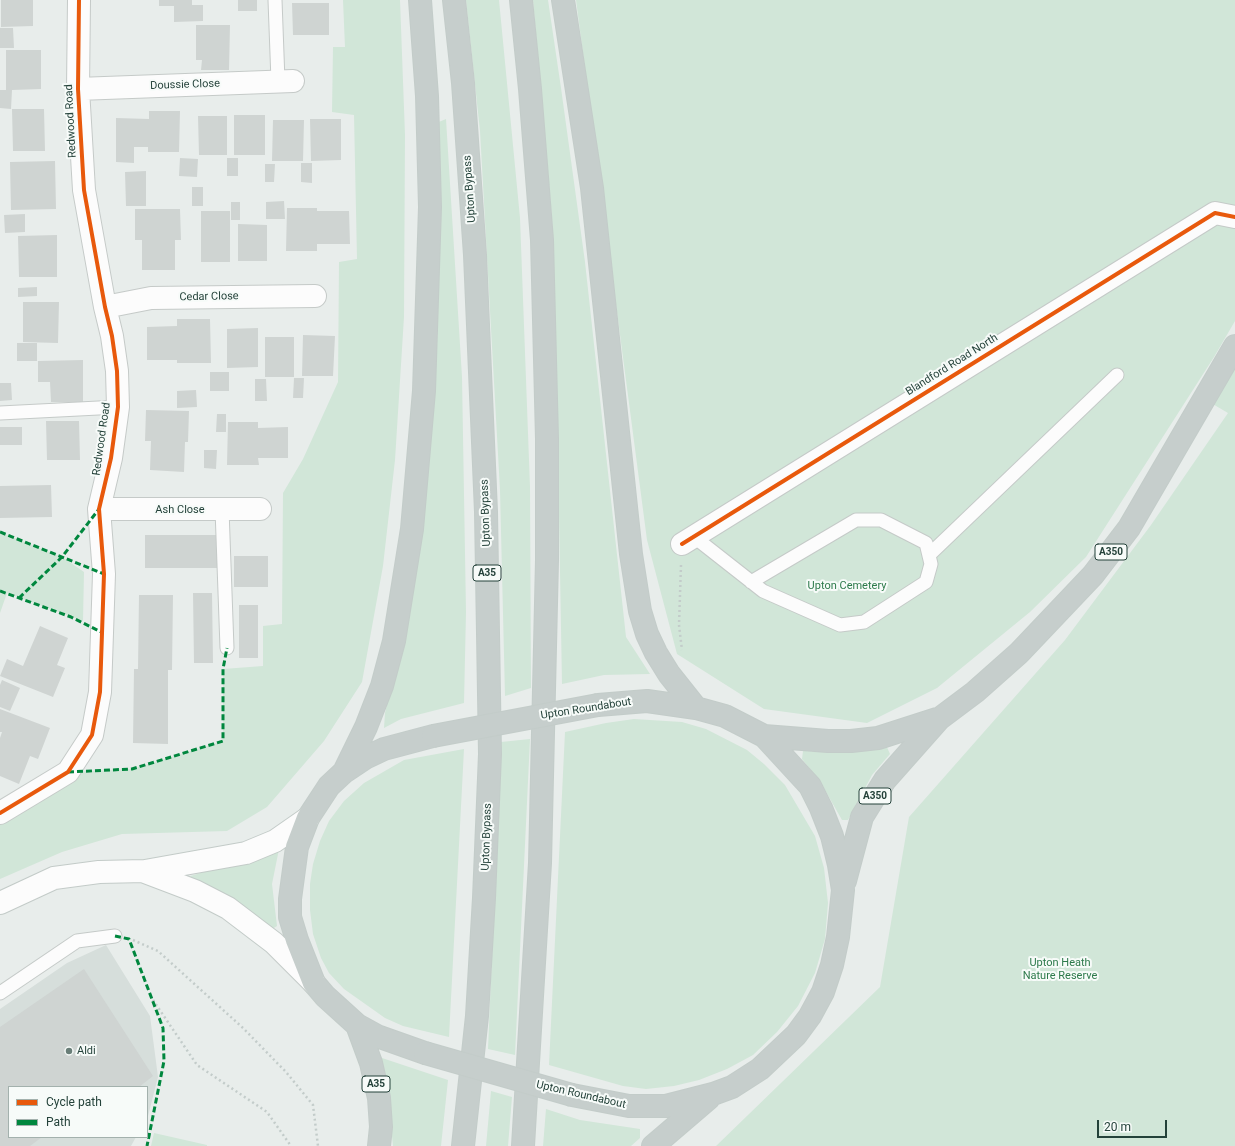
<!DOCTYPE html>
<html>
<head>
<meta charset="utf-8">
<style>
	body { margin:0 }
	#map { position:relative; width:1235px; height:1146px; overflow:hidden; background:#e8edeb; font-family:Roboto,sans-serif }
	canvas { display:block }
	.legend { position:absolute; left:8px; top:1086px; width:140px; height:52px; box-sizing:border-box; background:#f7fbf9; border:1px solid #a3b1ad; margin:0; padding:5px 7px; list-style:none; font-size:12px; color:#24423a }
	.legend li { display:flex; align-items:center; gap:8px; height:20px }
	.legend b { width:20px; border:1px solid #a3b1ad }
	.scale { position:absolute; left:1097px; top:1120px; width:70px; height:18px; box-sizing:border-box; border:2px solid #24423a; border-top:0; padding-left:5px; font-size:12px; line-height:14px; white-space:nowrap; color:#24423a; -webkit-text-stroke:3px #f7fbf9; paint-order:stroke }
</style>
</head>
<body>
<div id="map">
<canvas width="1235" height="1146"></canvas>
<ul class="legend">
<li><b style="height:5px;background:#e8590c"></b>Cycle path</li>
<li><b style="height:5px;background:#00873e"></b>Path</li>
</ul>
<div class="scale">20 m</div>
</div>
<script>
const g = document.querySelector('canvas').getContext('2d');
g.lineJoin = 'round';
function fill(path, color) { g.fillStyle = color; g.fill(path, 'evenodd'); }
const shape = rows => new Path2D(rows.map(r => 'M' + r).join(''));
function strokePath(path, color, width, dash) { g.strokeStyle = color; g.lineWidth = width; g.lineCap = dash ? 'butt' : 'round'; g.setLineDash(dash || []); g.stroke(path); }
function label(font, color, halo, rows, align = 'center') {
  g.font = font + ' Roboto,sans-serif'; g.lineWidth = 4; g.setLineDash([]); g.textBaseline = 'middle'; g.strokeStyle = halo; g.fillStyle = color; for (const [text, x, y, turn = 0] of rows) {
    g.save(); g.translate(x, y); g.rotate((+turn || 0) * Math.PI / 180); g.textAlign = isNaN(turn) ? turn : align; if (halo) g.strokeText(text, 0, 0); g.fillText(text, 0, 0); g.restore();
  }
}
fill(shape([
	[106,945,150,1016,158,1077,148,1116,147,1118,147,1087,9,1087,9,1137,136,1137,131,1146,0,1146,0,1009,67,963]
]), '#d6dedb');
fill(shape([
	[343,0,400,0,405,135,404,317,395,460,383,566,362,682,324,741,267,807,227,831,122,834,62,852,0,879,0,813,68,772,132,769,223,741,223,669,263,666,263,626,282,624,283,493,303,459,338,382,339,262,357,259,354,115,332,112,333,47,345,47],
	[466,0,499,0,520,218,530,487,531,688,505,696,500,490,480,131],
	[533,0,548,0,561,88,585,262,626,637,650,674,604,675,562,684,556,347,552,219],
	[576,0,1235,0,1235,321,1214,357,1086,557,1030,612,937,688,867,723,764,709,677,654,647,540],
	[446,119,462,377,466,612,464,703,401,719,384,728,385,713,415,578,437,352,438,192,434,124],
	[1235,365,1235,1146,716,1146,880,987,909,817,1065,640,1151,525,1228,413,1211,403],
	[0,532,62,557,84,572,83,621,7,593,0,613],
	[634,719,682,722,706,729,747,750,764,764,785,785,815,836,824,868,828,903,825,939,815,973,798,1006,777,1032,753,1055,727,1069,699,1080,674,1086,646,1089,623,1086,549,1065,565,732,606,723],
	[530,739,515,1055,488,1049,501,742],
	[886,745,890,754,872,775,848,820,842,820,821,783,802,759,803,751,854,752],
	[464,749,449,1037,403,1026,385,1018,344,989,329,973,321,958,313,934,310,910,310,884,313,864,320,841,329,821,344,801,364,783,404,760],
	[279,849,272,884,277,926,269,931,184,878],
	[379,1057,448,1080,441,1146,393,1146,386,1080],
	[491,1091,512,1097,508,1146,486,1146],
	[546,1109,580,1120,640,1129,640,1138,631,1146,543,1146],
	[154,1133,207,1145,207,1146,151,1146]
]), '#d1e6d8');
fill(shape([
	[1,0,33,0,33,26,1,27],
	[159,0,192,0,192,5,203,5,203,21,174,22,174,6,159,6],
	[238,0,257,0,257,11,238,11],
	[292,3,329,3,329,35,293,35],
	[196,25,230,25,229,70,201,70,202,60,196,60],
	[0,28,13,28,14,48,0,48],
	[6,50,41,50,41,89,12,90,11,109,0,108,0,90,6,90],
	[12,109,44,109,45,151,13,151],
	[149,111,180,111,179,152,148,152,148,147,134,147,134,163,116,162,116,118,149,119],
	[234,115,265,115,265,155,234,155],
	[198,116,227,116,227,155,199,155],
	[310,119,341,119,341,160,311,161],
	[273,120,304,120,303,161,272,161],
	[180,158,198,159,197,177,179,176],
	[227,158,238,158,238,176,227,176],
	[55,161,56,209,11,210,10,162],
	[301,163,312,163,312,183,301,182],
	[265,164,275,164,274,182,265,182],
	[146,171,146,206,126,206,125,172],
	[192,187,203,187,203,206,192,206],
	[284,201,285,219,266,219,266,202],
	[231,202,240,202,240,220,231,220],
	[287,208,317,208,317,211,349,211,350,244,317,244,317,251,286,251],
	[135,209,180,209,181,240,175,240,175,270,142,270,142,240,135,240],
	[201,211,230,211,230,262,201,262],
	[25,214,25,232,5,233,4,215],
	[238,224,267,225,267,261,238,261],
	[57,235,57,277,19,277,18,236],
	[37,287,37,296,18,297,18,288],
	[23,302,59,302,58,343,23,342],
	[177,319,210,319,211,363,177,363,177,360,147,360,147,327,177,326],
	[258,328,258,367,227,368,227,329],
	[303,335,335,336,333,376,302,376],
	[265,337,294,337,294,377,265,377],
	[17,343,37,343,37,361,17,361],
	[83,360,83,402,51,402,50,382,38,382,38,361],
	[210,372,229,372,229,391,210,391],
	[294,378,304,378,303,398,293,398],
	[255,379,266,379,267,401,255,401],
	[0,383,11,383,12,400,0,401],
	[196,390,197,407,177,408,177,391],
	[146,410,189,411,188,442,185,442,184,472,150,470,151,441,145,441],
	[217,414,226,414,226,432,216,432],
	[46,421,79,421,80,460,47,460],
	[228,422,258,422,258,428,288,427,288,458,258,458,259,465,227,465],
	[0,427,22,427,22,445,0,445],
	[204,450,217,450,216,469,204,468],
	[51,485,52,517,0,518,0,486],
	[145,535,220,535,219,568,145,568],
	[234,556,268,556,268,587,234,587],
	[193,593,212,593,213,663,194,663],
	[139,595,173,595,172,670,168,670,168,744,133,743,134,669,138,669],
	[239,605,258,605,258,658,239,658],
	[40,626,68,638,57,665,65,668,53,697,0,676,7,659,23,666],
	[2,680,20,688,10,711,0,707,0,685],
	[0,709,50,728,38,759,30,756,19,784,0,776,0,738,2,732,0,732],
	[84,969,153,1076,139,1087,9,1087,9,1137,42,1137,30,1146,0,1146,0,1027]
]), '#cfd4d2');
const service = shape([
	[275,0,278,81],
	[0,413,118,407],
	[222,509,227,648],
	[693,536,763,591,840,625,864,622,926,582,931,564,926,543,881,520,856,520,751,582],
	[929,555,1117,375],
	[0,993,77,941,115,936]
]);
const minor = shape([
	[78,89,293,81],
	[105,307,151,298,315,296],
	[99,509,260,509],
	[682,544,1215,213,1235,217],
	[0,813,68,772,92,735,100,692,104,574,99,509,111,458,118,407,117,371,112,336,105,307,84,190,78,89,79,0]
]);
const secondary = shape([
	[145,872,195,891,228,908,274,943,314,983],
	[0,903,54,878,99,872,145,871,246,853,275,841,308,818]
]);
const trunk = shape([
	[454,0,463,83,475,255,486,512,490,754,484,898,477,1016,463,1146],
	[521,0,530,89,542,240,547,439,547,560,540,863,523,1146],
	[563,0,592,188,631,554,640,611,647,634,656,653,669,674,696,708],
	[764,736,828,741,851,741,878,738,937,719],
	[344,772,366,727,382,686,394,641,412,529,424,391,430,207,427,96,420,0],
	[845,881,862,817,885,780,939,719,975,692,1019,653,1093,575,1129,528,1235,346],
	[357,1025,371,1063,379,1098,381,1127,379,1146],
	[425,1053,377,1036,357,1025,325,996,314,983,297,940,290,917,290,899,297,847,308,818,329,786,344,772,365,758,384,749,433,736],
	[572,1095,629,1106,666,1106,713,1094,732,1087,760,1069,796,1035,810,1016,823,992,832,965,838,937,843,890,839,865,832,836,821,808,810,786,764,736,725,716,696,708,647,701,598,705],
	[653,1146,708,1099]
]);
strokePath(service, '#c5cac8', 15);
strokePath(minor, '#c5cac8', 24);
strokePath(secondary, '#c3cbc8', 24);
strokePath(trunk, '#c3ccc9', 24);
strokePath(shape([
	[681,565,679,625,682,650],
	[133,940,158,951,243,1028,286,1072,313,1105,318,1146],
	[153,1000,197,1065,267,1112,291,1146]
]), '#c3ccca', 2.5, [2, 3]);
strokePath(service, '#fcfcfc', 13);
strokePath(minor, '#fcfcfc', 22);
strokePath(secondary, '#fcfcfc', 22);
strokePath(trunk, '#c6cecc', 22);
const trunkBridge = shape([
	[433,736,598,705],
	[425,1053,572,1095]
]);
strokePath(trunkBridge, '#c3ccc9', 24, []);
strokePath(trunkBridge, '#c6cecc', 22);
strokePath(shape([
	[0,532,104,574],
	[0,591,71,617,101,632],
	[19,598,62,557,99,509],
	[68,772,132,769,223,741,223,669,227,648],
	[115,936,129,939,163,1028,164,1061,147,1146]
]), '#00873e', 3, [6, 3]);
strokePath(shape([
	[682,544,1215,213,1235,217],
	[0,813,68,772,92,735,100,692,104,574,99,509,111,458,118,407,117,371,112,336,105,307,84,190,78,89,79,0]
]), '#e8590c', 4);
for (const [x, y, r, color] of [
	[69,1051,4,"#697e78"]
]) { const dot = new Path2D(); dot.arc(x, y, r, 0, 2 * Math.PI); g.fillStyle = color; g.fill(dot); strokePath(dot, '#f7fbf9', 1.5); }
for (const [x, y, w] of [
	[1111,552,32],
	[487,573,28],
	[875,796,32],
	[376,1084,28]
]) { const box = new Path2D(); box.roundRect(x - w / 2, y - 8, w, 16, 3); g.fillStyle = '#f7fbf9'; g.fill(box); strokePath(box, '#24423a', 1); }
label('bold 10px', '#24423a', null, [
	["A350",1111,552],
	["A35",487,573],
	["A350",875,796],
	["A35",376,1084]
]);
label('11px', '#24423a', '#f7fbf9', [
	["Doussie Close",185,85,-2],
	["Redwood Road",71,121,-93],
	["Upton Bypass",470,189,-94],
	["Cedar Close",209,297,-1],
	["Blandford Road North",952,365,-32],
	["Redwood Road",102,439,-82],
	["Ash Close",180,510],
	["Upton Bypass",486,513,-92],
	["Upton Roundabout",586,709,-9],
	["Upton Bypass",487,837,-88],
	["Upton Roundabout",581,1095,13]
]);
label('11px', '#2d7a4b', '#f7fbf9', [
	["Upton Cemetery",847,586],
	["Upton Heath",1060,963],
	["Nature Reserve",1060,976]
]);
label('11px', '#24423a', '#f7fbf9', [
	["Aldi",77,1051]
], 'left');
</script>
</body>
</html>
